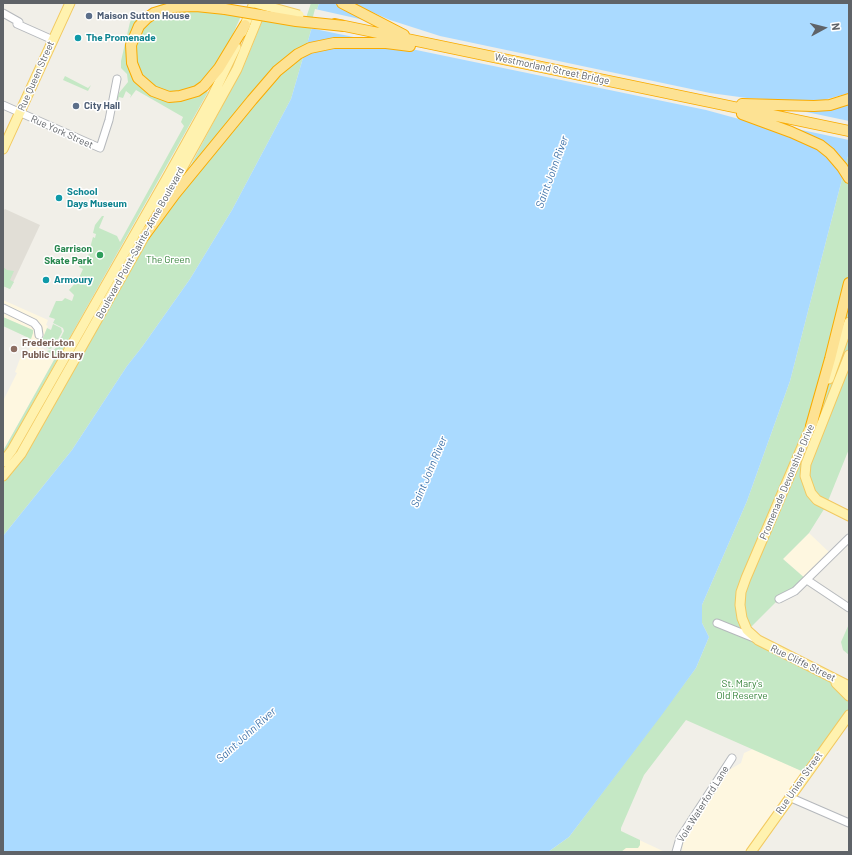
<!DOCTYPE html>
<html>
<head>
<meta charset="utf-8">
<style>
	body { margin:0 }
	#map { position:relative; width:852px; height:855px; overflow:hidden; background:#f1efe8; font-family:Barlow,sans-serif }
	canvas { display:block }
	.frame { position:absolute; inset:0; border:4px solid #5f6368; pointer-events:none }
	.north { position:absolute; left:804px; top:8px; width:40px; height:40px; -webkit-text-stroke:3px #fff; paint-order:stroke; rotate:83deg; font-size:11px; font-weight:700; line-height:16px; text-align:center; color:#5f6368 }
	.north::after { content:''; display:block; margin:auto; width:14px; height:18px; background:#5f6368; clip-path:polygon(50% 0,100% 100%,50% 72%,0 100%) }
</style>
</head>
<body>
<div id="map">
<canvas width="852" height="855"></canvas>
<div class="frame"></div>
<div class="north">N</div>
</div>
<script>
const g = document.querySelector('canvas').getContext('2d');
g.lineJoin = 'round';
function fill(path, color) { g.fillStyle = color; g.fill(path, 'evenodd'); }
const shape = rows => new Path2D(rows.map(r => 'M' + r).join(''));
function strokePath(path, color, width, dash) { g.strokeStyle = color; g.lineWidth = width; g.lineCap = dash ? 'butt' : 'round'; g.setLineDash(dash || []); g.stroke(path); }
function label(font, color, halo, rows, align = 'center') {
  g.font = font + ' Barlow,sans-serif'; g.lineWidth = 3; g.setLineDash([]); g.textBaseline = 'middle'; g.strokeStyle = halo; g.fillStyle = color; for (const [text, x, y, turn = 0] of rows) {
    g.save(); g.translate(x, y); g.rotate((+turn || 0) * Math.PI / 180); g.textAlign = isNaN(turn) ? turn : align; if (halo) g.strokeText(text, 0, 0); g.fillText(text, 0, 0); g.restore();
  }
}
fill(shape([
	[3,300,48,320,46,325,48,326,39,347,47,351,49,356,54,360,3,451,3,401,17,373,15,372,21,356,25,358,31,346,28,341,31,338,32,330,3,317],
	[809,533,832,555,807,580,783,559],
	[753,749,806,773,751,852,682,852,683,840,729,770,741,763,744,753],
	[620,831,665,852,611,852]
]), '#fef7e0');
fill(shape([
	[5,209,40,225,10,289,3,286,3,211]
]), '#e1ded6');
fill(shape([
	[164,3,177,3,147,14,128,51,152,95,204,90,208,92,3,456,3,451,54,360,52,357,49,356,47,351,55,349,64,331,63,328,53,323,55,319,49,317,56,301,62,301,65,298,72,301,74,295,69,290,78,280,83,269,79,267,82,259,86,260,91,249,90,248,93,237,95,238,96,234,93,233,95,225,102,216,104,216,99,228,117,236,120,242,184,126,181,122,183,117,136,90,130,98,131,95,126,91,123,98,119,97,118,102,116,102,119,93,128,82,127,74,121,68,121,61,130,22,133,18],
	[257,3,259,3,228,80,18,451,229,72,240,49],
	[311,3,319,3,291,99,232,210,190,279,142,347,127,366,72,450,3,536,3,481,18,465,141,251,168,208,245,63,263,19,303,27],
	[191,9,241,16,224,54,201,84,182,93,162,92,141,76,134,51,140,30,154,18,164,13],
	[65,76,88,88,91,85,88,91,63,80],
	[849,152,849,449,826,506,809,533,783,559,807,580,779,599,748,630,824,673,849,696,849,715,806,773,686,720,644,775,621,828,621,831,640,840,640,845,638,848,626,848,621,852,548,852,569,837,696,668,709,637,702,623,702,605,747,501,790,381],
	[3,267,7,270,14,271,10,280,14,282,10,289,3,286],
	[3,317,33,330,33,333,31,339,3,326],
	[53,324,61,328,62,332,54,347,50,349,40,345,47,328,51,330],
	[849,624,849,655,843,650,841,642]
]), '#c5e8c5');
fill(shape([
	[319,3,849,3,849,152,790,381,747,501,702,605,702,623,709,637,696,668,661,716,569,837,548,852,3,852,3,536,72,450,127,366,142,347,190,279,232,210,291,99]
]), '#aadaff');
fill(shape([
	[334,3,351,3,390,20,440,36,710,93,747,98,807,101,824,100,849,93,849,102,797,110,849,121,849,140,797,129,831,159,816,147,772,128,706,110,310,28,315,9,364,20]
]), '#f1efe8');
const minor = shape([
	[3,13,19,22,17,24,53,40],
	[3,105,100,148,109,120,117,79],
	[3,308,34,323,38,328,39,335],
	[807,580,849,608],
	[779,599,795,591,849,538],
	[717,623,754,638],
	[789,797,849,823],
	[676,852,680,838,732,758]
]);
const major = shape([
	[242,32,254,3],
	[3,149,70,3],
	[159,210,237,69,262,8],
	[849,355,806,464,805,476,811,493,817,500,849,516],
	[829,379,849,322],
	[813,421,746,578,741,592,740,605,742,618,747,630,758,640,849,686],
	[3,462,12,450,168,176,212,97,236,47],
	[3,476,21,454,148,230],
	[836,683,849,696],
	[751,852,849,715]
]);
const highway = shape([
	[342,3,404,35],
	[225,9,196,6,174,7,154,13,147,18,139,26,131,45,132,63,138,78,153,91,169,97,180,96,197,91,204,86,219,68,245,25],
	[335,24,849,131],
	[742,104,814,106,830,105,849,99],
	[742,114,791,132,820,145,830,153,842,167,849,178],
	[144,236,175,194,252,100,277,71,298,54,310,48,334,43,386,43,410,46],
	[811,426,830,359,849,283]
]);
strokePath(minor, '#b5b8bc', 9);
strokePath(major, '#f2c960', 11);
strokePath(highway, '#f9ab00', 12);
strokePath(minor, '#fff', 7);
strokePath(major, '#fff2af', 9);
strokePath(highway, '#fde293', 10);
const majorBridge = shape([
	[255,3,299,15]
]);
const highwayBridge = shape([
	[225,9,296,21,344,26]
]);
strokePath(majorBridge, '#f2c960', 11, []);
strokePath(highwayBridge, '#f9ab00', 12, []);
strokePath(majorBridge, '#fff2af', 9);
strokePath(highwayBridge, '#fde293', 10);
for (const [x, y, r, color] of [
	[89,16,4,"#5c6f8a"],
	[78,38,4,"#0f9aa8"],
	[76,106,4,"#5c6f8a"],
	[59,198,4,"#0f9aa8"],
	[100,255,4,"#2e9e5b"],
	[46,280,4,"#0f9aa8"],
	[14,349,4,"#8d6e63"]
]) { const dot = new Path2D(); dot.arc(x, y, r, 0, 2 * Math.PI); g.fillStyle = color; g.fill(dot); strokePath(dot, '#fff', 1.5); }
label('bold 10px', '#4e5e75', '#fff', [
	["Maison Sutton House",97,16],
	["City Hall",84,106]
], 'left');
label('bold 10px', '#0d838f', '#fff', [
	["The Promenade",86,38],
	["School",67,192],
	["Days Museum",67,204],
	["Armoury",54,280]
], 'left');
label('10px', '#5f6368', '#fff', [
	["Westmorland Street Bridge",552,69,12],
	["Rue Queen Street",36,76,-66],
	["Rue York Street",62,132,24],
	["Boulevard Point-Sainte-Anne Boulevard",140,243,-61],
	["Promenade Devonshire Drive",787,482,-67],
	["Rue Cliffe Street",803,663,26],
	["Rue Union Street",799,783,-55],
	["Voie Waterford Lane",703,804,-58]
]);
label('bold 10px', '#27864d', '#fff', [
	["Garrison",92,249],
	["Skate Park",92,261]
], 'right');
label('10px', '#348238', '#fff', [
	["The Green",168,260],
	["St. Mary's",742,684],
	["Old Reserve",742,696]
]);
label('bold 10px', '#785e54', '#fff', [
	["Fredericton",22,343],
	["Public Library",22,355]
], 'left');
label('italic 11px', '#4174aa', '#fff', [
	["Saint John River",552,172,-70],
	["Saint John River",429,472,-67],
	["Saint John River",246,735,-42]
]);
</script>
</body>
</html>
